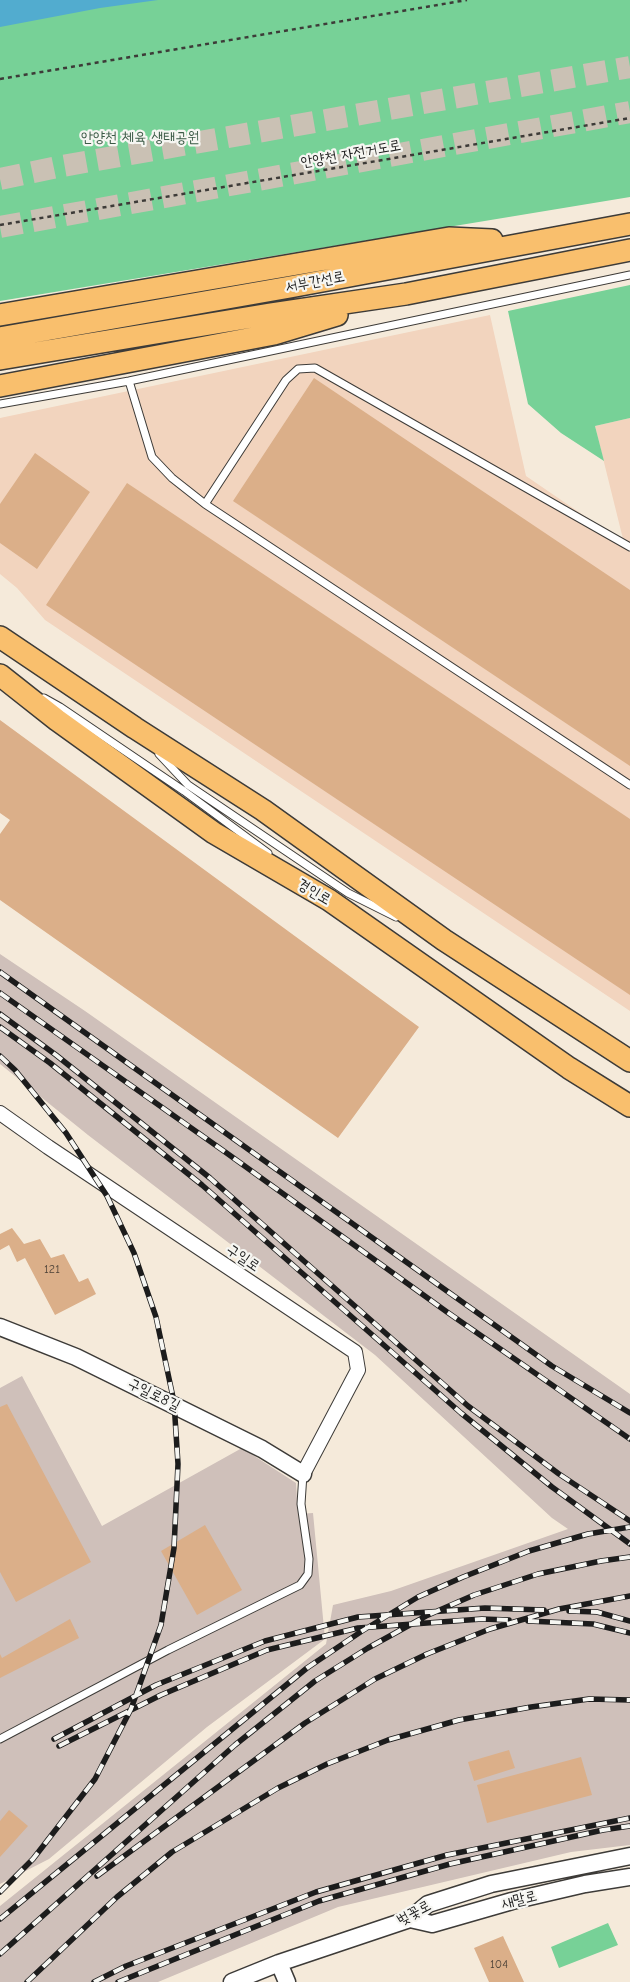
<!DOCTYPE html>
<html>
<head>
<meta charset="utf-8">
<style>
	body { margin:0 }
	canvas { display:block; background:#f5eada }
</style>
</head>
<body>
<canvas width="630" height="1982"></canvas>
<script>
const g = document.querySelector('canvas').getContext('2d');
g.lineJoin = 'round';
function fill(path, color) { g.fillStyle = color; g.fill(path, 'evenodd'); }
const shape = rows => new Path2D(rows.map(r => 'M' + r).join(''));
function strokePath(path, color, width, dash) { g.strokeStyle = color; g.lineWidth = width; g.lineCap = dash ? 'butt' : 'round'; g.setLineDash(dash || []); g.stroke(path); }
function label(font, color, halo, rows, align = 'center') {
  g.font = font + ' "Comic Neue","Poor Story",sans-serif'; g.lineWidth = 4.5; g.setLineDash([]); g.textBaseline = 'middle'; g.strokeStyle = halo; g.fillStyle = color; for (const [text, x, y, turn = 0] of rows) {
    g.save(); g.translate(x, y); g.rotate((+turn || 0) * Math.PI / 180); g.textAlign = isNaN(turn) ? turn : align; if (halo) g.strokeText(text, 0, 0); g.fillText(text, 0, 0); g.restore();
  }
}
fill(shape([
	[490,315,526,476,624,543,595,426,630,418,630,1011,45,620,17,588,0,574,0,418]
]), '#f2d4be');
fill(shape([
	[0,954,85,1011,630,1394,630,1845,571,1852,338,1907,158,1982,0,1982,0,1906,326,1644,333,1605,391,1591,568,1529,552,1518,375,1355,88,1135,0,1064],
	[22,1376,102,1526,242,1448,296,1483,298,1514,313,1513,325,1639,207,1727,49,1859,0,1884,0,1388]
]), '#cfc0ba');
fill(shape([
	[0,0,630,0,630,197,0,301],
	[630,285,630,418,595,426,604,461,561,433,528,404,508,311],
	[608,1923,618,1945,559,1968,551,1947]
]), '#77d197');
fill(shape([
	[0,0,158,0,100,8,0,27]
]), '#52accf');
fill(shape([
	[314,378,630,590,630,766,233,501],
	[35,453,90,492,37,569,0,543,0,504],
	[127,483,630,819,630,995,46,605],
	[0,720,419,1027,338,1138,0,900,0,834,10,820,0,813],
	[12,1228,24,1244,40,1239,51,1258,64,1254,79,1282,88,1278,96,1294,55,1315,25,1258,17,1262,9,1245,0,1250,0,1234],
	[7,1404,91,1562,16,1602,0,1572,0,1407],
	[205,1525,242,1590,197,1615,161,1551],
	[70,1619,79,1638,0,1678,0,1654,2,1658],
	[509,1750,515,1768,474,1781,468,1762],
	[581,1757,592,1795,487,1823,477,1785],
	[9,1810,28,1826,0,1857,0,1821],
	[503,1936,524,1982,489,1982,474,1948]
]), '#dbaf89');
strokePath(shape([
	[0,179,62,166,630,67],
	[0,227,630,112]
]), '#cac1b4', 22, [22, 11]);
const service = shape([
	[129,381,152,457,172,478,205,504,630,785],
	[0,404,129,381,630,275],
	[205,504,286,380,298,369,315,368,630,547],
	[44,698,60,707,184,791,268,853],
	[159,754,188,785,348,893,396,917],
	[0,1739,168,1650,300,1585,308,1574,309,1559,301,1504,303,1474]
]);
const minor = shape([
	[0,1113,48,1147,355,1352,358,1370,303,1474]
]);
const tertiary = shape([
	[0,1327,76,1357,262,1449,303,1474],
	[410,1919,432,1924,512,1901,585,1884,630,1877],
	[279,1963,287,1982],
	[232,1982,279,1963,410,1919,428,1904,491,1884,630,1856]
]);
const primary = shape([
	[0,315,449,238,492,240],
	[0,338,290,287,630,224],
	[0,359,270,314,406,294,630,250],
	[0,386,274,334,337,315],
	[0,637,135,728,263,810,444,940,630,1061],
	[0,675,57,720,214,833,329,900,569,1068,630,1106]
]);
strokePath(service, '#3d3b38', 9);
strokePath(minor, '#3d3b38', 16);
strokePath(tertiary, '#3d3b38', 19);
strokePath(primary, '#3d3b38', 24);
strokePath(shape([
	[0,79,467,0],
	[0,225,630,118]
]), '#3d3b38', 2.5, [4, 4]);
strokePath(service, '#fff', 7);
strokePath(minor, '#fff', 14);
strokePath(tertiary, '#fff', 16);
strokePath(primary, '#f9bf6d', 21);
const rail = shape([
	[0,972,552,1366,630,1413],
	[0,993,228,1154,447,1312,630,1439],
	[0,1014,56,1055,210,1178,468,1406,559,1474,630,1521],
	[0,1027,50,1063,202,1185,461,1413,552,1487,630,1544],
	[0,1056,15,1070,66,1133,107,1196,134,1253,156,1317,174,1402,178,1464,174,1548,161,1625,131,1709,95,1779,33,1859,0,1892],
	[569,1611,597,1612,630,1621],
	[528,1621,593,1624,630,1633],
	[54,1739,156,1685,265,1641,358,1617,485,1608,544,1610],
	[59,1746,161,1695,267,1650,358,1628,482,1619,509,1620],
	[97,1876,305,1723,375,1679,427,1654,490,1629,559,1609,630,1596],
	[0,1919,307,1668,362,1631,418,1597,463,1577,529,1551,588,1534,630,1527],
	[0,1954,235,1745,315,1681,368,1648,426,1616,474,1595,538,1574,601,1561,630,1557],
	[27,1982,117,1897,172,1852,278,1788,327,1764,388,1740,459,1720,531,1707,589,1699,630,1700],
	[94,1982,126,1966,316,1892,447,1855,630,1818],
	[118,1982,319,1901,450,1864,603,1830,630,1826]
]);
strokePath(rail, '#1c1c1c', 5.5);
strokePath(rail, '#f6f6f2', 4, [11]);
label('12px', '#4c4137', null, [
	["121",52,1270],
	["104",499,1965]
]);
label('15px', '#3c5b47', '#f6f6f2', [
	["안양천 체육 생태공원",140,138]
]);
label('15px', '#1c1c1c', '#f6f6f2', [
	["안양천 자전거도로",351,154,-10],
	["서부간선로",315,282,-11],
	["경인로",314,892,31],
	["구일로",243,1258,34],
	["구일로8길",154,1395,26],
	["새말로",519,1900,-14],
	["벚꽃로",414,1913,-28]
]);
</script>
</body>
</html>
